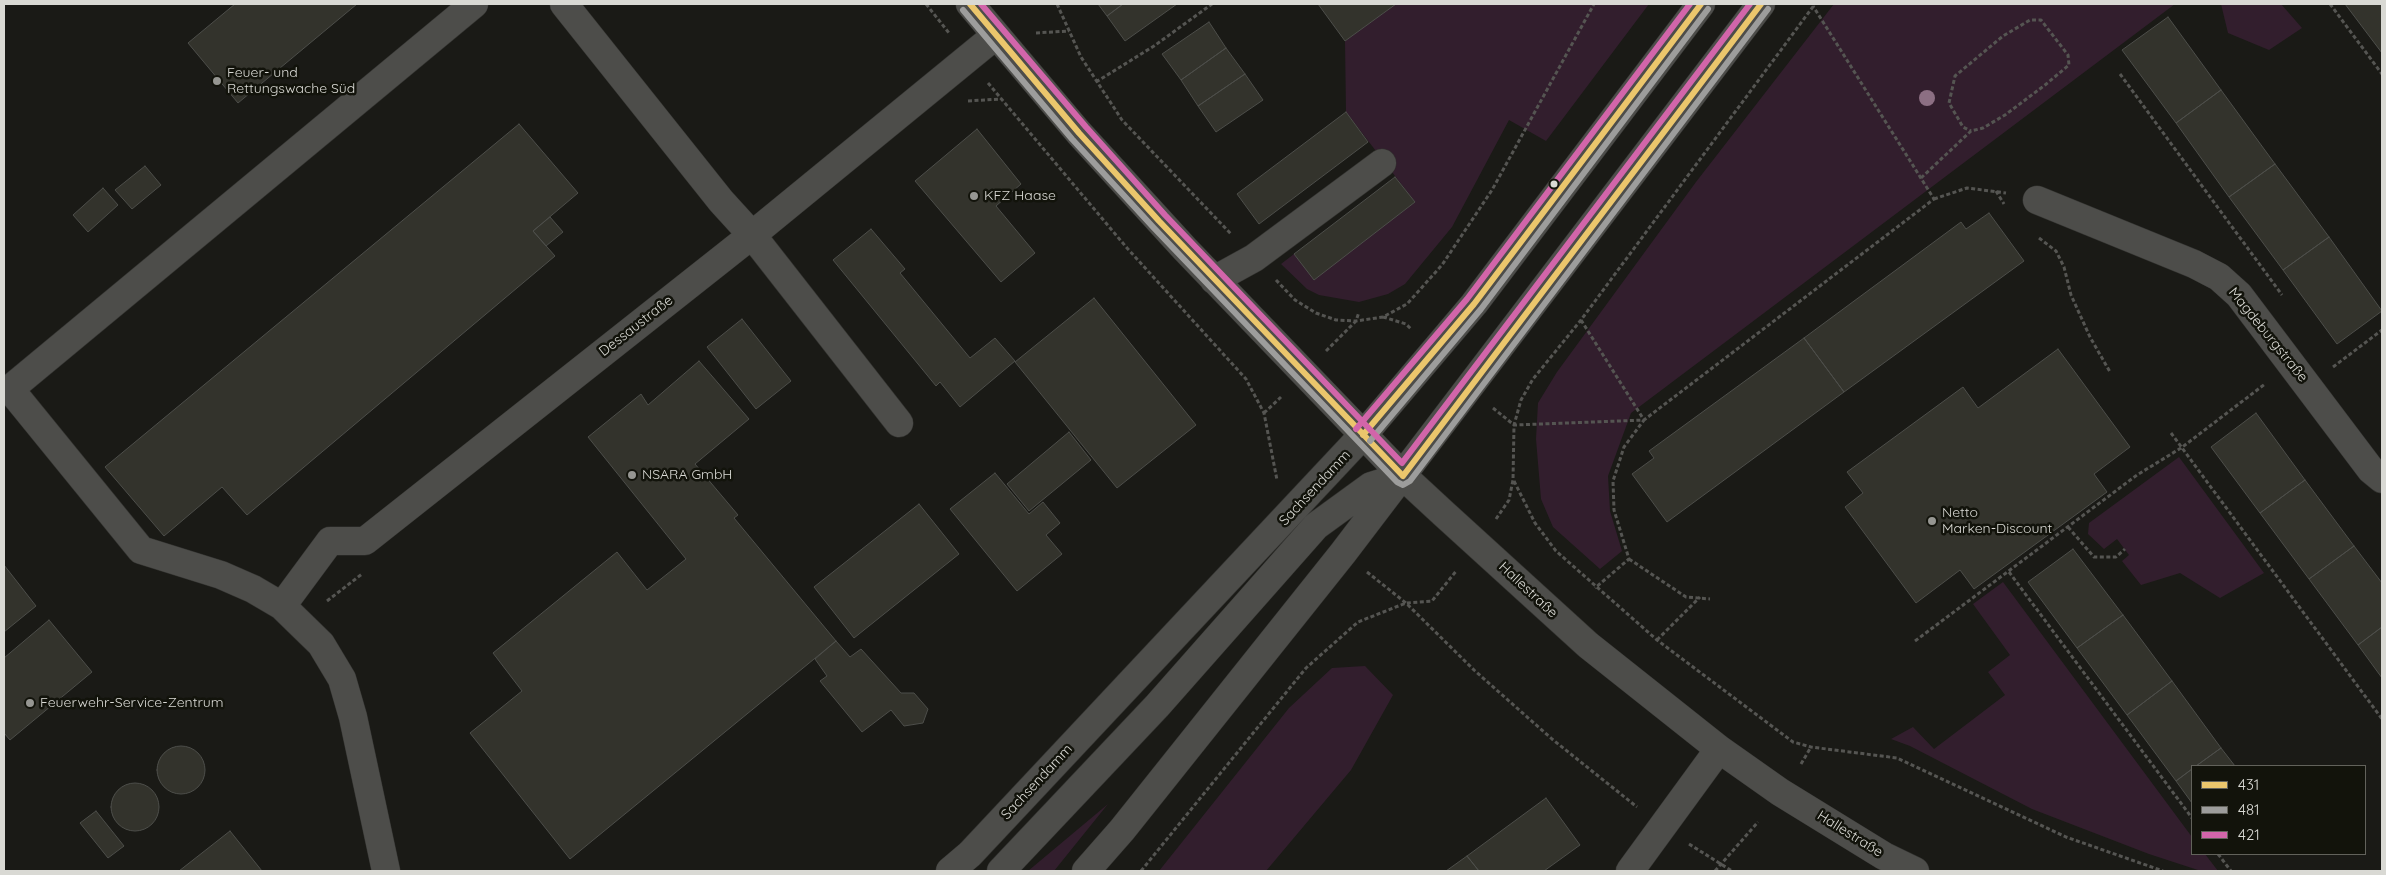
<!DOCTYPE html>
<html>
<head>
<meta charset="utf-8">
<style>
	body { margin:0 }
	#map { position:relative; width:2386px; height:875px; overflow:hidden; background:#1a1a16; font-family:Quicksand,sans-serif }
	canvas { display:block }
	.frame { position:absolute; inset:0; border:5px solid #d9d9d4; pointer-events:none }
	.legend { position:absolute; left:2191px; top:765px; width:175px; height:90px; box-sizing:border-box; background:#12130b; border:1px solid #62625b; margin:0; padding:6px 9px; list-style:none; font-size:15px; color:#d9d9d4 }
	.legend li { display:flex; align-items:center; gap:10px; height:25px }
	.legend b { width:25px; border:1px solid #62625b }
</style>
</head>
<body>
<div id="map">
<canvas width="2386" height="875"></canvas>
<div class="frame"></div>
<ul class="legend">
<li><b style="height:6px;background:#ebc66c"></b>431</li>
<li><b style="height:6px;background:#9d9d9c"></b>481</li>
<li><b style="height:6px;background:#d265aa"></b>421</li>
</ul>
</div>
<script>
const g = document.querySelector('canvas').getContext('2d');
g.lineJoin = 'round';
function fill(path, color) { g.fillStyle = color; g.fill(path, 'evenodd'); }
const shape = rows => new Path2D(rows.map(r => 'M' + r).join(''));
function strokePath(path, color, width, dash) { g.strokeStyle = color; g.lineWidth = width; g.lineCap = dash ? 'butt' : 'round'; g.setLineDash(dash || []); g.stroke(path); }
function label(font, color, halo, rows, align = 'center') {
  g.font = font + ' Quicksand,sans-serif'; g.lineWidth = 5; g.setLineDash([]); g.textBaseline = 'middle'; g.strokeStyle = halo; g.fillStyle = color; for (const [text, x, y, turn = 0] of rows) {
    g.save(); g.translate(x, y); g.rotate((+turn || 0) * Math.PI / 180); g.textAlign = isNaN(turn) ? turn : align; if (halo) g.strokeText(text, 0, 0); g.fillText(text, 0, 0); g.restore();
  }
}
fill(shape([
	[1396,4,1649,4,1546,141,1509,120,1452,227,1405,284,1388,294,1359,302,1319,295,1307,289,1281,264,1294,254,1314,279,1415,202,1346,112,1345,41],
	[1834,4,2175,4,1631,413,1608,476,1610,511,1622,551,1600,569,1553,527,1541,499,1536,439,1538,403,1557,372,1696,182],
	[2221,4,2281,4,2302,28,2269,50,2228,33],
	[2179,457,2264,573,2220,598,2180,573,2141,585,2122,561,2129,555,2117,539,2104,549,2088,534,2089,523],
	[2003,582,2192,837,2192,854,2205,854,2218,871,2201,871,2149,854,2032,809,1910,746,1891,739,1913,727,1934,749,2005,695,1988,672,2010,655,1973,604],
	[1365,666,1393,695,1351,770,1266,871,1159,871,1289,708,1332,668],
	[1108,804,1054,871,1028,871]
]), '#321e2d');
const building = shape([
	[235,4,357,4,238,103,188,43,235,4],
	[1098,4,1123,4,1107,16,1098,4],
	[1123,4,1177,4,1125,41,1107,16,1123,4],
	[1318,4,1396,4,1345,41,1318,4],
	[2345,4,2382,4,2382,53,2345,4],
	[2168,17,2221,90,2176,123,2122,50,2168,17],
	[1209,22,1226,48,1181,80,1162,54,1209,22],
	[1226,48,1245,74,1198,106,1181,80,1226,48],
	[1245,74,1263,100,1216,132,1198,106,1245,74],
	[2221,90,2275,164,2229,197,2176,123,2221,90],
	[1346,112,1368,142,1259,224,1237,194,1346,112],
	[519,124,578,193,533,231,555,256,247,515,222,487,164,536,105,467,519,124],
	[977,129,1021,184,996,206,1035,253,1001,282,915,181,977,129],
	[2275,164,2329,237,2283,270,2229,197,2275,164],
	[145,166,161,185,132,209,115,190,145,166],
	[1395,177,1415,202,1314,280,1294,254,1395,177],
	[103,188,118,205,88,232,73,215,103,188],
	[1989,213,2024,261,1844,392,1804,338,1961,222,1966,229,1989,213],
	[550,217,563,232,546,246,533,231,550,217],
	[871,229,905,269,900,273,970,358,995,338,1015,361,960,407,940,382,936,386,833,260,871,229],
	[2329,237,2382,311,2337,344,2283,270,2329,237],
	[1094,298,1196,425,1117,488,1015,362,1094,298],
	[742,319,791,381,756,409,707,347,742,319],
	[1804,338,1844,392,1667,522,1632,474,1654,458,1649,451,1804,338],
	[2058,349,2130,447,2094,474,2107,492,1974,589,1960,570,1916,603,1845,507,1863,493,1847,472,1963,387,1978,408,2058,349],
	[699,361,749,419,695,464,738,515,734,518,836,641,570,859,470,733,522,691,493,653,617,552,647,590,686,559,588,437,641,394,648,405,699,361],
	[2256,413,2305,480,2260,513,2211,447,2256,413],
	[1069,432,1091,460,1029,511,1007,484,1069,432],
	[995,473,1029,514,1043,502,1060,523,1046,535,1062,554,1017,591,950,509,995,473],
	[2305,480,2354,546,2309,579,2260,513,2305,480],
	[919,504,959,554,854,638,814,587,919,504],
	[2354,546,2382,583,2382,627,2358,645,2309,579,2354,546],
	[2073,549,2123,615,2077,648,2028,582,2073,549],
	[4,565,36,606,4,632,4,565],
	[2123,615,2172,681,2127,715,2077,648,2123,615],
	[49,620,92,672,10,740,4,733,4,658,49,620],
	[2382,627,2382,678,2358,645,2382,627],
	[836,641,850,657,861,649,901,693,914,693,928,709,923,723,904,726,891,710,862,732,820,681,827,676,815,659,836,641],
	[2172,681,2221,748,2196,766,2192,766,2192,769,2176,781,2127,715,2172,681],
	'157 770a24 24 0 1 1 48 0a24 24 0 1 1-48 0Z',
	[2221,748,2235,766,2196,766,2221,748],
	[2192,769,2192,803,2176,781,2192,769],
	'111 807a24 24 0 1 1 48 0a24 24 0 1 1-48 0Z',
	[1546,798,1580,845,1544,871,1479,871,1467,856,1546,798],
	[96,811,124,846,108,858,80,823,96,811],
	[230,831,262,871,179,871,230,831],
	[1467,856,1479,871,1446,871,1467,856]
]);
fill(building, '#33332c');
strokePath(building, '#4d4e4a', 1);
const minor = shape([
	[564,4,721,201,752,235,899,423],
	[970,4,1079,133,1185,249,1403,476,1443,513,1588,645,1719,749,1780,792,1884,856,1915,871],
	[2037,200,2194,264,2219,277,2239,295,2371,470,2382,479],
	[1214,280,1254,258,1382,163],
	[282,606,330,541,365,541,752,235,995,36],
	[386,871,353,717,342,679,321,644,282,606,253,589,221,575,141,550,10,389,474,4],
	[950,871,970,854,1363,435,1474,304,1701,4],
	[1001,871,1157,706,1316,526,1371,486,1403,476],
	[1086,871,1122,830,1343,553,1761,4],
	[1630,871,1719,749]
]);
strokePath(minor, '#333330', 29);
strokePath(shape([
	[926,4,949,33],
	[1057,4,1081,57,1122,120,1231,234],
	[2330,4,2382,74],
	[1036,33,1069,31],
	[2120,74,2282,295],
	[1096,82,1154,46,1212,4],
	[988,83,1127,248,1246,379,1264,413,1277,480],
	[968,101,1001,99],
	[1921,178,1971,131,1983,128,2005,115,2045,85,2069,65,2068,55,2041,20,2030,20,2003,36,1955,76,1949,103,1963,127,1971,131],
	[1996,191,2004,204],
	[1934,199,1967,188,2006,193],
	[2039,238,2056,251,2064,267,2071,295,2090,337,2110,372],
	[1276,280,1295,300,1316,313,1336,320,1356,321,1383,317,1407,304,1442,265,1492,190,1594,4],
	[1383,317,1406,324,1411,329],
	[1581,320,1644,420,1624,447,1613,481,1614,510,1629,559,1595,588],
	[1326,351,1356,321,1359,312],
	[2333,367,2382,330],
	[1493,408,1514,425,1644,420,1934,199,1813,6],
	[1264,413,1281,397],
	[2171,433,2382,719],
	[1514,481,1535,523,1556,551,1657,640,1793,742,1811,747,1897,758,2066,837,2163,871],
	[1496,519,1509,500,1513,480,1514,425,1521,400,1533,379,1581,320,1815,4],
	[2068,527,2094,557,2116,557,2125,549],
	[1629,559,1686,597,1710,599],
	[1367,572,1406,603,1474,670,1552,739,1637,807],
	[2009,572,2192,818],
	[327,601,362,574],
	[1657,640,1700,597],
	[1915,641,2137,475,2181,448,2265,384],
	[1801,764,1811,747],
	[1689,844,1732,871],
	[2218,854,2231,871],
	[1141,871,1306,668,1358,622,1406,603,1432,601,1457,570],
	[1715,871,1758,822]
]), '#555552', 3, [4, 2.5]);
strokePath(minor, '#4d4d4a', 28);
strokePath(shape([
	[970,4,1079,133,1159,221,1403,476],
	[1363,435,1474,304,1701,4],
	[1403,476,1761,4]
]), '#ebc66c', 6);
strokePath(shape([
	[963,10,1072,139,1153,227,1397,482,1403,485,1410,481,1768,9],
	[1370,441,1481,309,1708,9]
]), '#9d9d9c', 6);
strokePath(shape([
	[981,4,1086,127,1165,215,1402,463,1750,4],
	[1356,429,1467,299,1690,4]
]), '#d265aa', 6);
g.fillStyle = '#8c6f83';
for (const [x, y] of [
	[1927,98]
]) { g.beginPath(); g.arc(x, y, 8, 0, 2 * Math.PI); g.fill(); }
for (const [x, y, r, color] of [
	[217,81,5,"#969692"],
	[1554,184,4.5,"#d9d9d4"],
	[974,196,5,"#969692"],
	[632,475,5,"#969692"],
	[1932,521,5,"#969692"],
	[30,703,5,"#969692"]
]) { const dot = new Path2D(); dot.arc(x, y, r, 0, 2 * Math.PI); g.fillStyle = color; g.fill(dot); strokePath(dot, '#12130b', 2); }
label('14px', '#d9d9d4', '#12130b', [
	["Feuer- und",227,73],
	["Rettungswache Süd",227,89],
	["KFZ Haase",984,196],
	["NSARA GmbH",642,475],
	["Netto",1942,513],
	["Marken-Discount",1942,529],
	["Feuerwehr-Service-Zentrum",40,703]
], 'left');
label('14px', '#d9d9d4', '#12130b', [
	["Dessaustraße",636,326,-38],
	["Magdeburgstraße",2268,335,51],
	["Sachsendamm",1315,488,-47],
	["Hallestraße",1528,590,43],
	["Sachsendamm",1037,782,-47],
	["Hallestraße",1850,834,32]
]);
</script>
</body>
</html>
